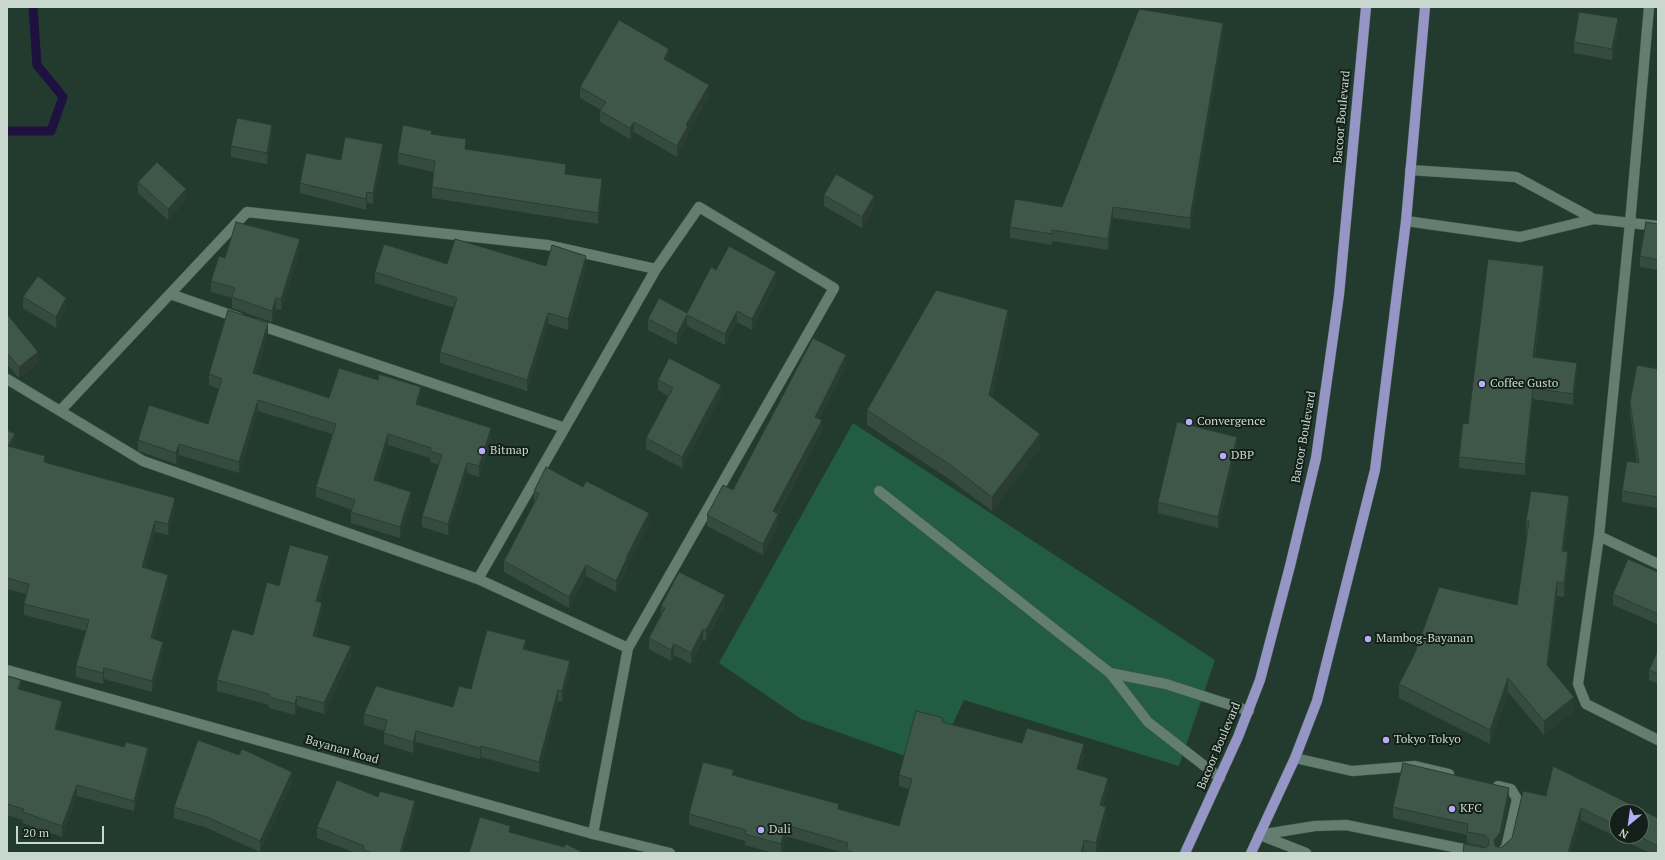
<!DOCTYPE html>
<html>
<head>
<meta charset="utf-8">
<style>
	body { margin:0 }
	#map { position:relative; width:1665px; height:860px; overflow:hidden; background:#223b2e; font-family:"PT Serif",serif }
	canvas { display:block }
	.frame { position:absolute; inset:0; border:8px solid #c9d8cf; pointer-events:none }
	.north { position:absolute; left:1609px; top:804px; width:40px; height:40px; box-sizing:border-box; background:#141f19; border:1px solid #5c6962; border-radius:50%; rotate:209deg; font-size:11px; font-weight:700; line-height:16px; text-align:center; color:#c9d8cf }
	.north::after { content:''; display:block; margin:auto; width:14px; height:18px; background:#b8abf7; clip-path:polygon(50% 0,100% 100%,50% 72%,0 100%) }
	.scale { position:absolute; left:16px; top:826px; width:88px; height:18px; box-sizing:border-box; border:2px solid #c9d8cf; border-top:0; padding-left:5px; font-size:12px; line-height:14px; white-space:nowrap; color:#c9d8cf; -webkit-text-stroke:3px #141f19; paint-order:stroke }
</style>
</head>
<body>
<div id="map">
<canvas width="1665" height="860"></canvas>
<div class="frame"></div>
<div class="north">N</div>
<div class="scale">20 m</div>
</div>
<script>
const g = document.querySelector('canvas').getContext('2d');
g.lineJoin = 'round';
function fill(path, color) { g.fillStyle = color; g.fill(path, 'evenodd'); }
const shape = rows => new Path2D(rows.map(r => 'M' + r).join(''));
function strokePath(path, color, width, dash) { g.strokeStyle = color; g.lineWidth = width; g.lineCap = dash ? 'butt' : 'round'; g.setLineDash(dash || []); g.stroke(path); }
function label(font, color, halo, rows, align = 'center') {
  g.font = font + ' "PT Serif",serif'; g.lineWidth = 4; g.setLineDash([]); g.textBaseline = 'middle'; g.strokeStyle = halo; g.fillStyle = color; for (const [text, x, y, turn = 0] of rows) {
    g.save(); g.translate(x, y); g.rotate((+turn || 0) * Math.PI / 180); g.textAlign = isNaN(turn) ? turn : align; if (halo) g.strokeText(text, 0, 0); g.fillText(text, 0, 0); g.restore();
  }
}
fill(shape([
	[853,423,1215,660,1179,766,964,700,933,766,801,719,719,663]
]), '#225c41');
strokePath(shape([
	[7,131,51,131,63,97,37,65,33,7]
]), '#1e103f', 9);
const lane = shape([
	[879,491,1110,673,1148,722,1220,778],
	[1110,673,1166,684,1249,711],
	[1295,758,1352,771,1415,766,1449,774],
	[1498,786,1511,789,1517,799,1506,848,1500,853],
	[1259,835,1315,826,1346,825,1483,853],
	[1260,835,1306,853]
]);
const street = shape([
	[1649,7,1630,223,1599,536,1578,684,1586,704,1658,740],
	[1410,170,1516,177,1594,219],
	[1406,221,1520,237,1594,219,1658,226],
	[170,294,239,318],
	[256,324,565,428],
	[7,379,143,461,478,579,628,648],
	[60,411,247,212,547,245,656,269],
	[1599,536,1658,564],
	[478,579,656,269,699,207,834,288,628,648,593,834]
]);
const secondary = shape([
	[7,670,593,834,670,853]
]);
const primary = shape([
	[1185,853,1238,737,1260,680,1290,566,1316,458,1339,295,1366,7],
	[1251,853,1295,758,1317,701,1375,470,1406,221,1425,7]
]);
strokePath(lane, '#43594e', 11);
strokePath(street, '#43594e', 11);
strokePath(secondary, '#43594e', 11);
strokePath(primary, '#43594e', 11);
strokePath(lane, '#637d6e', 10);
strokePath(street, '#637d6e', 10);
strokePath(secondary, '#637d6e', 10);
strokePath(primary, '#9596c5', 10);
fill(shape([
	[1618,29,1612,60,1574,53,1574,42],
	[1223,34,1190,229,1113,218,1108,250,1052,241,1052,245,1010,238,1010,227,1062,207],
	[669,60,669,62,709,96,688,133,688,137,677,157,634,132,630,139,600,122,600,111,601,110,580,98,580,87],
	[432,134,466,149,566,174,602,190,598,224,432,198,432,187,434,172,398,164,398,153],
	[272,136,267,164,231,157,231,146],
	[383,155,373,204,367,203,366,210,300,193,300,183],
	[138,182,186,200,168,220,138,193],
	[824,195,874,207,862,228,824,206],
	[1658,224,1658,270,1640,267,1640,256],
	[300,249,281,310,276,309,272,322,232,308,232,298,211,292,211,281,225,258],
	[447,264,546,266,586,267,568,330,548,324,527,391,440,363,440,352,454,308,375,283,375,272],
	[716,270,776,283,752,330,737,322,725,345,687,326,677,345,648,330,648,319,687,313],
	[1544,277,1535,357,1577,374,1573,405,1533,399,1525,475,1459,468,1459,457,1468,424],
	[23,297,66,309,56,328,23,308],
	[7,314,38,363,19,378,7,364],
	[1008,325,992,397,1040,448,992,511,949,479,867,425,867,410],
	[268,334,256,374,329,398,421,398,419,405,491,439,479,477,467,473,448,535,422,527,422,516,439,465,430,462,430,458,388,445,377,481,411,503,400,538,351,523,351,512,352,510,316,497,316,487,332,434,258,411,239,473,179,455,176,464,138,451,138,440,208,424,219,389,209,385,209,374],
	[846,366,819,419,822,431,778,514,778,525,763,555,707,526,707,515,733,490],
	[1658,369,1658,508,1622,502,1622,491,1637,463,1630,413,1630,402],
	[658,380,721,396,682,468,646,449,646,438,668,396,658,390],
	[7,430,15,445,14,447,45,462,175,509,168,535,155,532,145,568,168,586,154,639,163,652,152,692,104,679,103,684,76,677,76,666,86,631,24,615,24,604,27,594,7,589],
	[1237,448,1218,528,1158,513,1158,502],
	[534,491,649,524,627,566,627,569,616,592,586,576,569,608,504,572,504,561,535,502,534,501],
	[1569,510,1564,551,1568,566,1564,597,1557,596,1548,667,1574,711,1544,735,1508,692,1490,744,1399,698,1399,684,1517,605,1527,535,1526,535,1526,521],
	[329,567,319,602,322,613,316,637,351,657,324,714,297,706,295,715,269,708,269,705,217,691,217,680,253,635,279,586],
	[1658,572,1658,628,1657,628,1657,624,1613,605,1613,594],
	[661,606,725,606,706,641,703,640,691,664,674,655,671,661,649,649,649,638,661,616],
	[526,649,570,672,562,702,558,701,539,773,481,757,480,759,416,742,413,753,384,744,384,733,385,731,364,725,364,714,453,707,471,689],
	[1658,650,1658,684,1649,680,1649,670],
	[7,676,21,690,62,712,57,730,148,759,134,811,77,796,62,837,23,823,23,820,7,815],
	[943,722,1022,743,1084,755,1080,770,1108,788,1103,806,1106,818,1096,853,1093,853,1084,851,1084,853,844,853,786,836,782,853,773,853,745,845,745,841,689,825,689,814,734,775,839,809,899,826,909,789,899,786,899,775],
	[292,783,260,852,207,828,174,818,174,807],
	[1546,796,1658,818,1658,853,1650,853,1581,820,1571,853,1485,848,1485,847,1467,843,1467,835,1393,818,1393,807,1509,799,1500,844,1498,847,1501,848,1512,838],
	[1617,812,1641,836,1617,836],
	[378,797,415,812,403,853,355,853,317,838,317,827]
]), '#354b3f');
fill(shape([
	[1618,18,1618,29,1612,60,1612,49],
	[1223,23,1223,34,1190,229,1190,218],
	[669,49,669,60,664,70,664,59],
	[709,85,709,96,688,133,688,137,677,157,677,146,686,125],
	[634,122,634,132,630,139,630,128],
	[272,125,272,136,267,164,267,153],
	[383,144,383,155,373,204,373,193],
	[602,179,602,190,598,224,598,213],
	[186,189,186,200,168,220,168,209],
	[367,192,367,203,366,210,366,199],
	[874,196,874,207,862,228,862,217],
	[1113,207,1113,218,1108,250,1108,239],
	[300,239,300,249,281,310,281,299],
	[586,256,586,267,568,330,568,319],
	[1544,266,1544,277,1533,368,1533,357],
	[776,272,776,283,752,330,752,319],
	[66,298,66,309,56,328,56,317],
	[276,298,276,309,272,322,272,311],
	[1008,310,1008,325,989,409,989,395],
	[737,311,737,322,725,345,725,334],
	[548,313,548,324,527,391,527,380],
	[687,315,687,326,677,345,677,334],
	[268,323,268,334,253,384,253,373],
	[38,352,38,363,19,378,19,367],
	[846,355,846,366,815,427,815,417],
	[1577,363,1577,374,1573,405,1573,394],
	[721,385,721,396,682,468,682,457],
	[421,387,421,398,416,415,416,404],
	[1533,388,1533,399,1525,475,1525,464],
	[258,400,258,411,239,473,239,462],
	[822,420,822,431,773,522,773,511],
	[491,428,491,439,479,477,479,466],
	[15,434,15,445,8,457,8,446],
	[388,434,388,445,374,491,374,480],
	[1040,434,1040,448,992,511,992,497],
	[1237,437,1237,448,1218,528,1218,517],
	[179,444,179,455,176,464,176,453],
	[467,463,467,473,448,535,448,524],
	[411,492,411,503,400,538,400,527],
	[1569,496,1569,510,1562,565,1562,551],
	[175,498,175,509,168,535,168,524],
	[649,513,649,524,627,566,627,569,616,592,616,581,626,558],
	[778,514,778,525,763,555,763,544],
	[155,521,155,532,142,578,142,567],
	[1568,552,1568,566,1564,597,1564,583],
	[329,556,329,567,316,612,316,601],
	[586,565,586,576,569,608,569,597],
	[168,575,168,586,151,649,151,638],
	[1557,582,1557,596,1547,679,1547,665],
	[725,595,725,606,706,641,706,630],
	[322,603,322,613,313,647,313,636],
	[703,629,703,640,691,664,691,653],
	[526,640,526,651,523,649],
	[163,642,163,652,152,692,152,681],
	[674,644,674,655,671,661,671,650],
	[351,646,351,657,324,714,324,703],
	[570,661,570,672,562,702,562,691],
	[104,668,104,679,103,684,103,673],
	[1508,678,1508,692,1490,744,1490,730],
	[21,680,21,691,18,689],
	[558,690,558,701,539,773,539,762],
	[297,696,297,706,295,715,295,704],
	[1574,697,1574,711,1544,735,1544,721],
	[62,701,62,712,55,740,55,729],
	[416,731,416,742,413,753,413,742],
	[1084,744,1084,755,1077,780,1077,769],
	[481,746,481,757,480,759,480,748],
	[148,748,148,759,134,811,134,801],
	[292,772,292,783,260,852,260,841],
	[1108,778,1108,788,1100,816,1100,805],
	[77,785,77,796,62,837,62,826],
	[1509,788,1509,799,1500,844,1494,851,1494,840],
	[415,801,415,812,403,853,400,853],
	[1106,807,1106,818,1096,853,1096,843],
	[1581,808,1581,820,1571,853,1568,853],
	[786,825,786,836,782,853,781,853,781,844],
	[1084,840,1084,853,1081,853]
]), '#2b3d33');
const building = shape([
	[1139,9,1223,23,1190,218,1113,207,1108,239,1052,230,1052,234,1010,227,1015,199,1062,207,1139,9],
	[1579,12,1618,18,1612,49,1574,42,1579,12],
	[619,20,669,49,664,59,709,85,686,125,688,126,677,146,634,122,630,128,600,111,606,102,580,87,619,20],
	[237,118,272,125,267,153,231,146,237,118],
	[403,125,432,131,431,134,466,139,465,149,566,164,565,174,602,179,598,213,432,187,435,161,398,153,403,125],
	[345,137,383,144,373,193,367,192,366,199,300,183,306,153,341,160,345,137],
	[157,162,186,189,168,209,138,182,157,162],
	[836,174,874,196,862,217,824,195,836,174],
	[236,222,300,239,281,299,276,298,272,311,232,297,235,288,211,281,219,256,225,258,236,222],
	[1646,222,1658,224,1658,260,1640,256,1646,222],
	[455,239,546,266,552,245,586,256,568,319,548,313,527,380,440,352,457,298,375,272,384,244,447,264,455,239],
	[729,246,776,272,752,319,737,311,725,334,687,315,677,334,648,319,659,298,687,313,711,267,716,270,729,246],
	[1488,259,1544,266,1533,357,1577,363,1573,394,1533,388,1525,464,1459,457,1463,423,1468,424,1488,259],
	[38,276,66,298,56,317,23,297,38,276],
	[936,290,1008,310,989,395,1040,434,992,497,949,464,867,410,936,290],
	[228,310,268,323,253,373,329,398,339,368,378,380,379,374,421,387,416,404,491,428,479,466,467,463,448,524,422,516,442,455,430,451,431,448,388,434,374,480,411,492,400,527,351,512,355,500,316,487,336,424,258,400,239,462,179,444,176,453,138,440,149,405,208,424,222,379,209,374,228,310],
	[7,314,38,352,19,367,7,353,7,314],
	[813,338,846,355,815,417,822,420,773,511,778,514,763,544,707,515,723,485,733,490,813,338],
	[669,358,721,385,682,457,646,438,673,388,658,380,669,358],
	[1637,365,1658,369,1658,497,1622,491,1627,461,1639,463,1630,402,1637,365],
	[1177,422,1237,437,1218,517,1158,502,1177,422],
	[7,430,15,434,8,446,45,456,44,462,175,498,168,524,155,521,142,567,168,575,151,638,163,642,152,681,104,668,103,673,76,666,89,620,24,604,29,584,7,578,7,430],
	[546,467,583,487,586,481,649,513,626,558,627,558,616,581,586,565,569,597,504,561,539,494,534,491,546,467],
	[1531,491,1569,496,1562,551,1568,552,1564,583,1557,582,1547,665,1574,697,1544,721,1508,678,1490,730,1399,684,1414,655,1439,587,1517,605,1529,521,1526,521,1531,491],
	[290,545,329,556,316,601,322,603,313,636,351,646,324,703,297,696,295,704,269,697,269,694,217,680,232,629,253,635,267,582,279,586,290,545],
	[1628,559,1658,572,1658,614,1613,594,1628,559],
	[679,572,725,595,706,630,703,629,691,653,674,644,671,650,649,638,665,608,661,606,679,572],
	[487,630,526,640,523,649,570,661,562,691,558,690,539,762,481,746,480,748,416,731,413,742,384,733,387,720,364,714,376,686,453,707,459,686,471,689,487,630],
	[1658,650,1658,674,1649,670,1658,650],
	[7,676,21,680,18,689,62,701,55,729,124,747,126,742,148,748,134,801,77,785,62,826,23,812,24,809,7,804,7,676],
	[916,711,943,718,942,722,1022,743,1027,728,1084,744,1077,769,1108,778,1100,805,1106,807,1096,843,1084,840,1081,853,855,853,846,850,848,843,786,825,781,844,745,834,746,830,689,814,703,762,734,770,732,775,839,804,838,809,899,826,912,779,899,775,916,711],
	[198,740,239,755,242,749,292,772,260,841,207,817,174,807,198,740],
	[1403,763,1509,788,1500,833,1494,840,1495,846,1501,848,1512,838,1523,791,1546,796,1553,766,1658,818,1658,846,1638,836,1641,836,1641,812,1617,812,1617,826,1581,808,1568,853,1463,853,1464,844,1485,848,1488,846,1489,840,1485,835,1467,832,1468,824,1393,807,1403,763],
	[337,780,378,797,380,791,415,801,400,853,373,853,363,850,364,846,317,827,337,780],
	[480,817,510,826,509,832,564,847,566,844,584,853,469,853,480,817]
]);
fill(building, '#3e5749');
strokePath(building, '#2b3d33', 1);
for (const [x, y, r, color] of [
	[1482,384,4,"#b8abf7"],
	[1189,422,4,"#b8abf7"],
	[482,451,4,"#b8abf7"],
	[1223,456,4,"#b8abf7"],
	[1368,639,4,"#b8abf7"],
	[1386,740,4,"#b8abf7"],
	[1452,809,4,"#b8abf7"],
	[761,830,4,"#b8abf7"]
]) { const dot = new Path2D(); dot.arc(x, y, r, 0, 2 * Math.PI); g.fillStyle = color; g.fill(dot); strokePath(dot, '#141f19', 1.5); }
label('12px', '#c9d8cf', '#141f19', [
	["Bacoor Boulevard",1342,117,-85],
	["Bacoor Boulevard",1304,437,-80],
	["Bacoor Boulevard",1219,746,-67],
	["Bayanan Road",342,750,16]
]);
label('12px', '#c9d8cf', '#141f19', [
	["Coffee Gusto",1490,384],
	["Convergence",1197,422],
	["Bitmap",490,451],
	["DBP",1231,456],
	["Mambog-Bayanan",1376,639],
	["Tokyo Tokyo",1394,740],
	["KFC",1460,809],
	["Dali",769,830]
], 'left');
</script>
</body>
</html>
